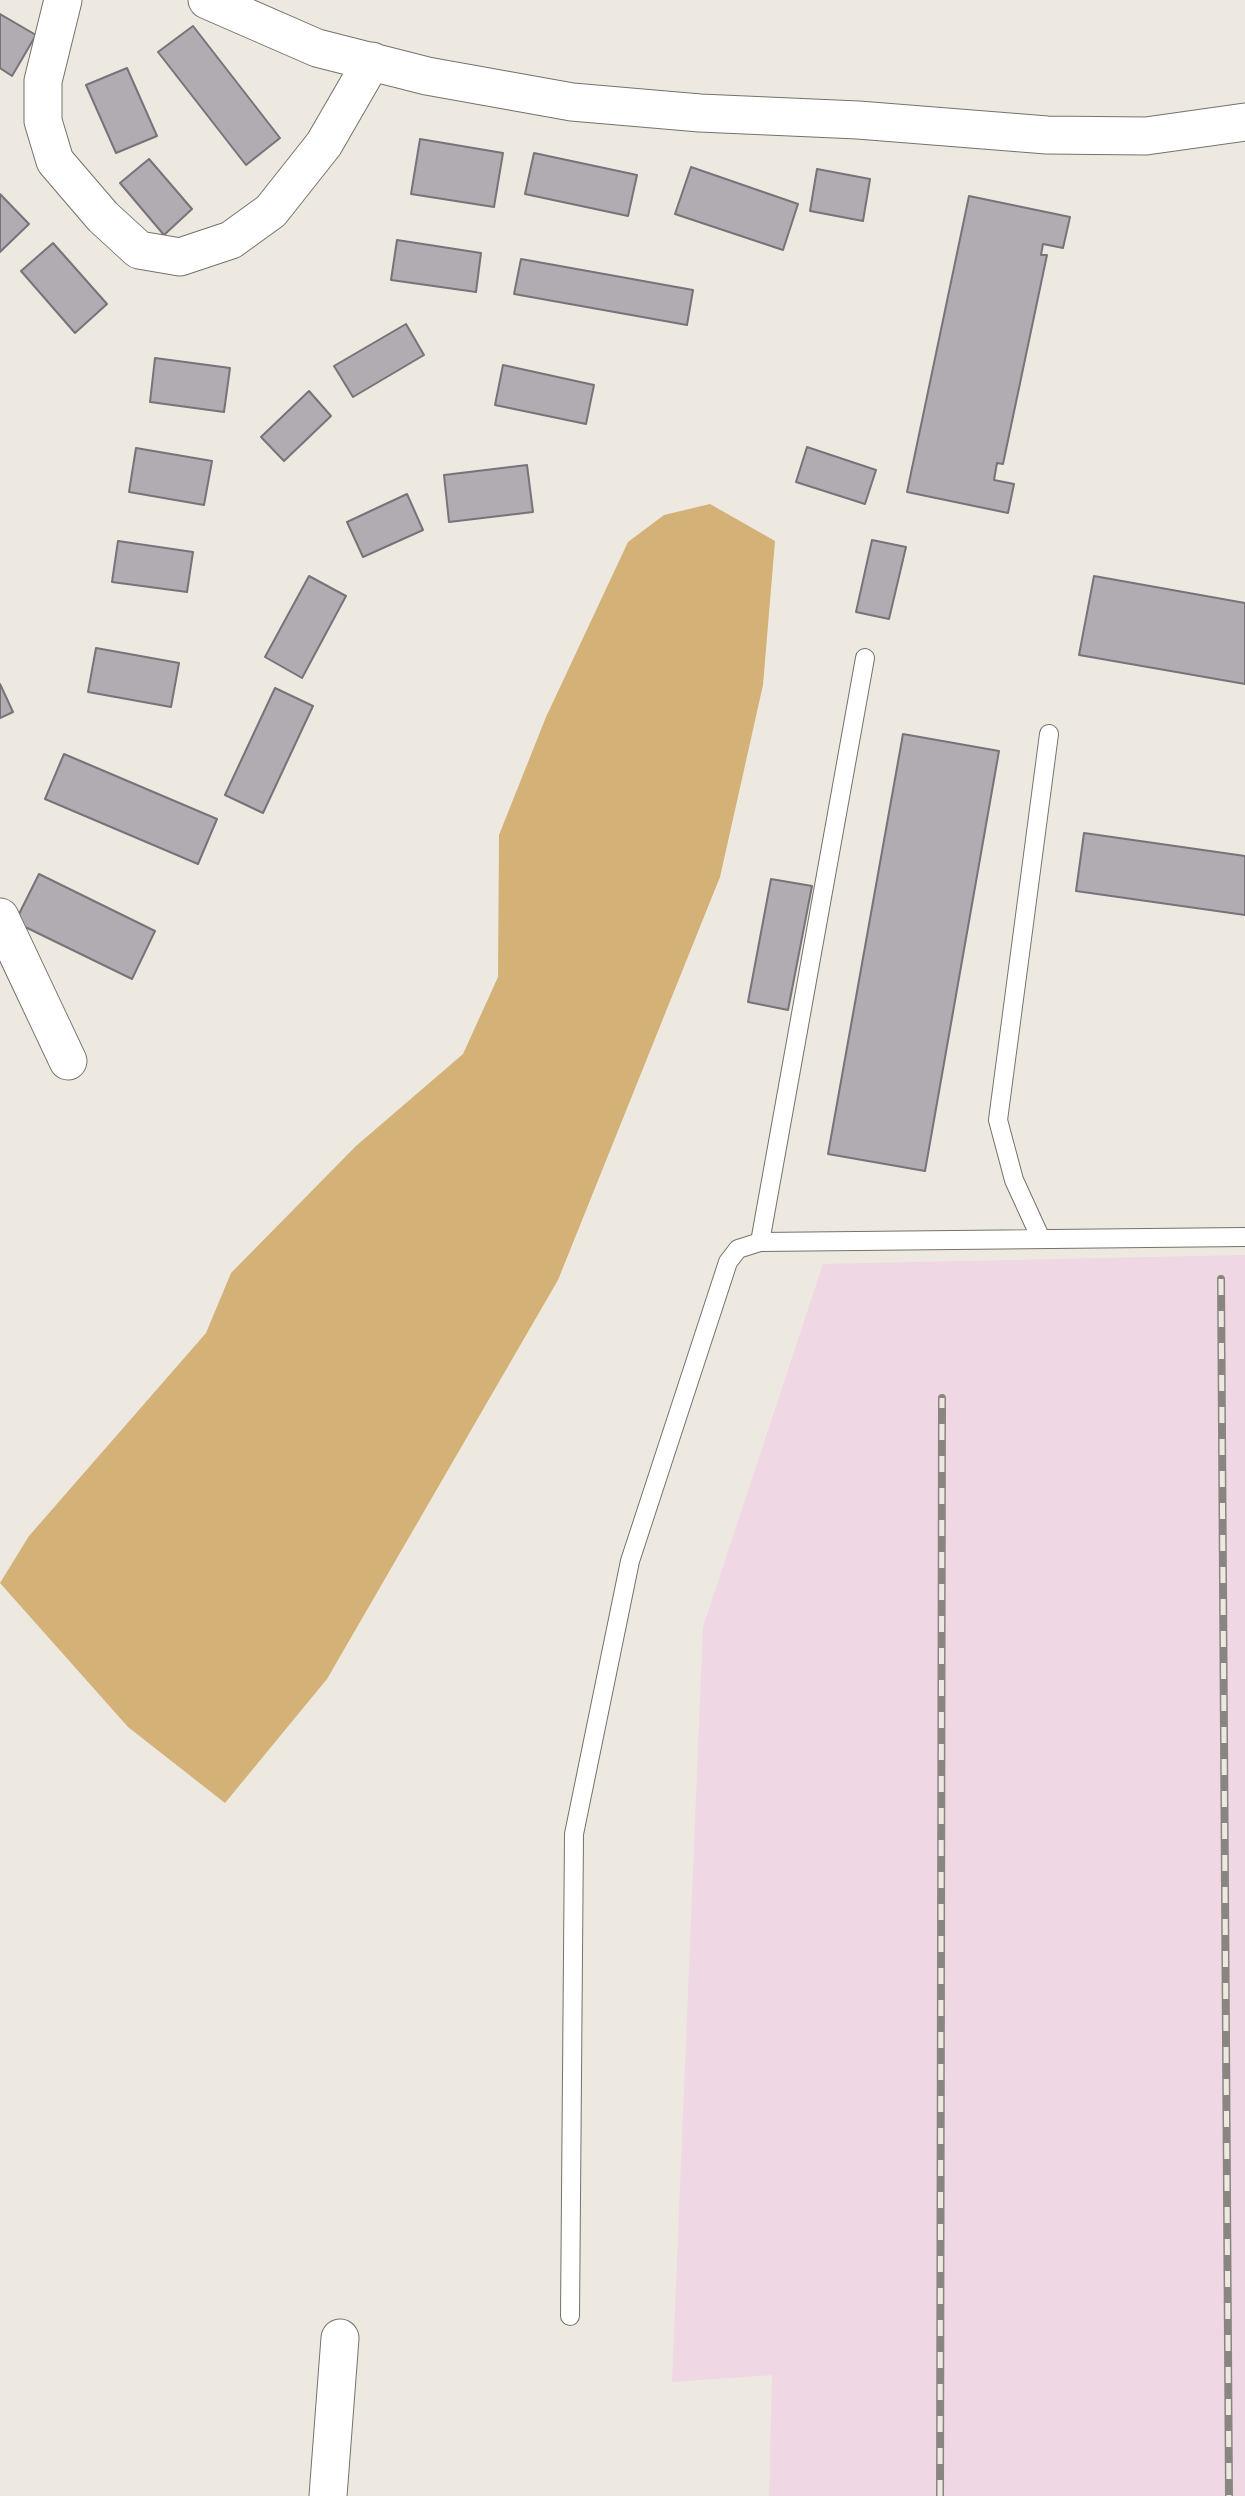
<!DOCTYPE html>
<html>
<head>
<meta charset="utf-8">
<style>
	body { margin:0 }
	canvas { display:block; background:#ede8e0 }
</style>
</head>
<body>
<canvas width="1245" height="2496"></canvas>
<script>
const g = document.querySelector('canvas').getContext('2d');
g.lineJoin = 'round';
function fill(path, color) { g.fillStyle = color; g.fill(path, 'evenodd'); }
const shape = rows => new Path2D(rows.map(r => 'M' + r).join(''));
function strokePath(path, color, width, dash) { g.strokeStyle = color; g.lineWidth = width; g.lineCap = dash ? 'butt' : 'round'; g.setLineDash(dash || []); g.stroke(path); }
fill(shape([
	[1245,1255,1245,2496,769,2496,772,2375,672,2382,703,1627,823,1264]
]), '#efd8e3');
fill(shape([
	[710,504,775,541,763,685,720,877,558,1280,327,1679,225,1803,128,1727,0,1583,29,1536,206,1333,231,1273,356,1146,463,1054,498,977,499,835,546,717,628,542,664,515]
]), '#d4b277');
const building = shape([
	[0,14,36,35,12,76,0,68,0,14],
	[193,26,280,138,246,165,158,52,193,26],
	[127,68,157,136,116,153,86,85,127,68],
	[420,139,503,153,494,207,411,194,420,139],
	[534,153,637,175,628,216,525,194,534,153],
	[149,159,192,209,164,235,120,183,149,159],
	[691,167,798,204,783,250,675,214,691,167],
	[817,169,870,179,863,221,810,211,817,169],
	[0,194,29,224,0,252,0,194],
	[969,196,1070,217,1063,248,1043,244,1041,255,1047,255,1003,464,997,463,994,480,1014,484,1008,513,907,492,969,196],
	[397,240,481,253,476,292,391,280,397,240],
	[53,243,107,304,75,333,21,271,53,243],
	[521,259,693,290,687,325,514,294,521,259],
	[406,324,424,355,353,397,334,366,406,324],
	[155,358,230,368,224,412,150,402,155,358],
	[503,365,594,385,586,424,495,405,503,365],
	[309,391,331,416,284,461,261,437,309,391],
	[807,447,876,470,865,504,796,482,807,447],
	[136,448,212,461,204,505,129,492,136,448],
	[527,465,533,512,449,522,444,475,527,465],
	[407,494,423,530,363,557,347,522,407,494],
	[872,540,906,547,889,619,856,612,872,540],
	[118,541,193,552,187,592,112,582,118,541],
	[309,576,346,596,302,678,265,657,309,576],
	[1094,576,1245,603,1245,684,1079,655,1094,576],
	[96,648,179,663,171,707,88,692,96,648],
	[0,684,13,712,0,718,0,684],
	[275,688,313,706,263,813,225,795,275,688],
	[903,734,999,751,925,1171,828,1154,903,734],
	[64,754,217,819,198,864,45,799,64,754],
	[1084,833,1245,856,1245,915,1076,891,1084,833],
	[39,874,155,931,132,979,15,922,39,874],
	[771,879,812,886,788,1010,748,1002,771,879]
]);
fill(building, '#b1abb2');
strokePath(building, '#787279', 2);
const lane = shape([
	[1041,1239,1014,1180,998,1120,1049,734],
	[760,1242,865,658],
	[570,2316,574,1834,630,1561,728,1262,738,1249,760,1242,1245,1237]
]);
const street = shape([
	[63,0,43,81,43,121,55,161,103,217,139,250,180,257,231,240,271,211,324,144,372,61],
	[207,0,317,48,427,76,572,102,700,113,858,120,1047,135,1146,136,1245,122],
	[0,917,68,1061],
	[328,2496,340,2338]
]);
strokePath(lane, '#76726b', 20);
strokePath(street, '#76726b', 39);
strokePath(lane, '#fff', 18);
strokePath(street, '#fff', 37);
const rail = shape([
	[1221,1279,1229,2496],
	[940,2496,942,1398]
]);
strokePath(rail, '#898681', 8);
strokePath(rail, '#ede8e0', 5, [16]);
</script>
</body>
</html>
